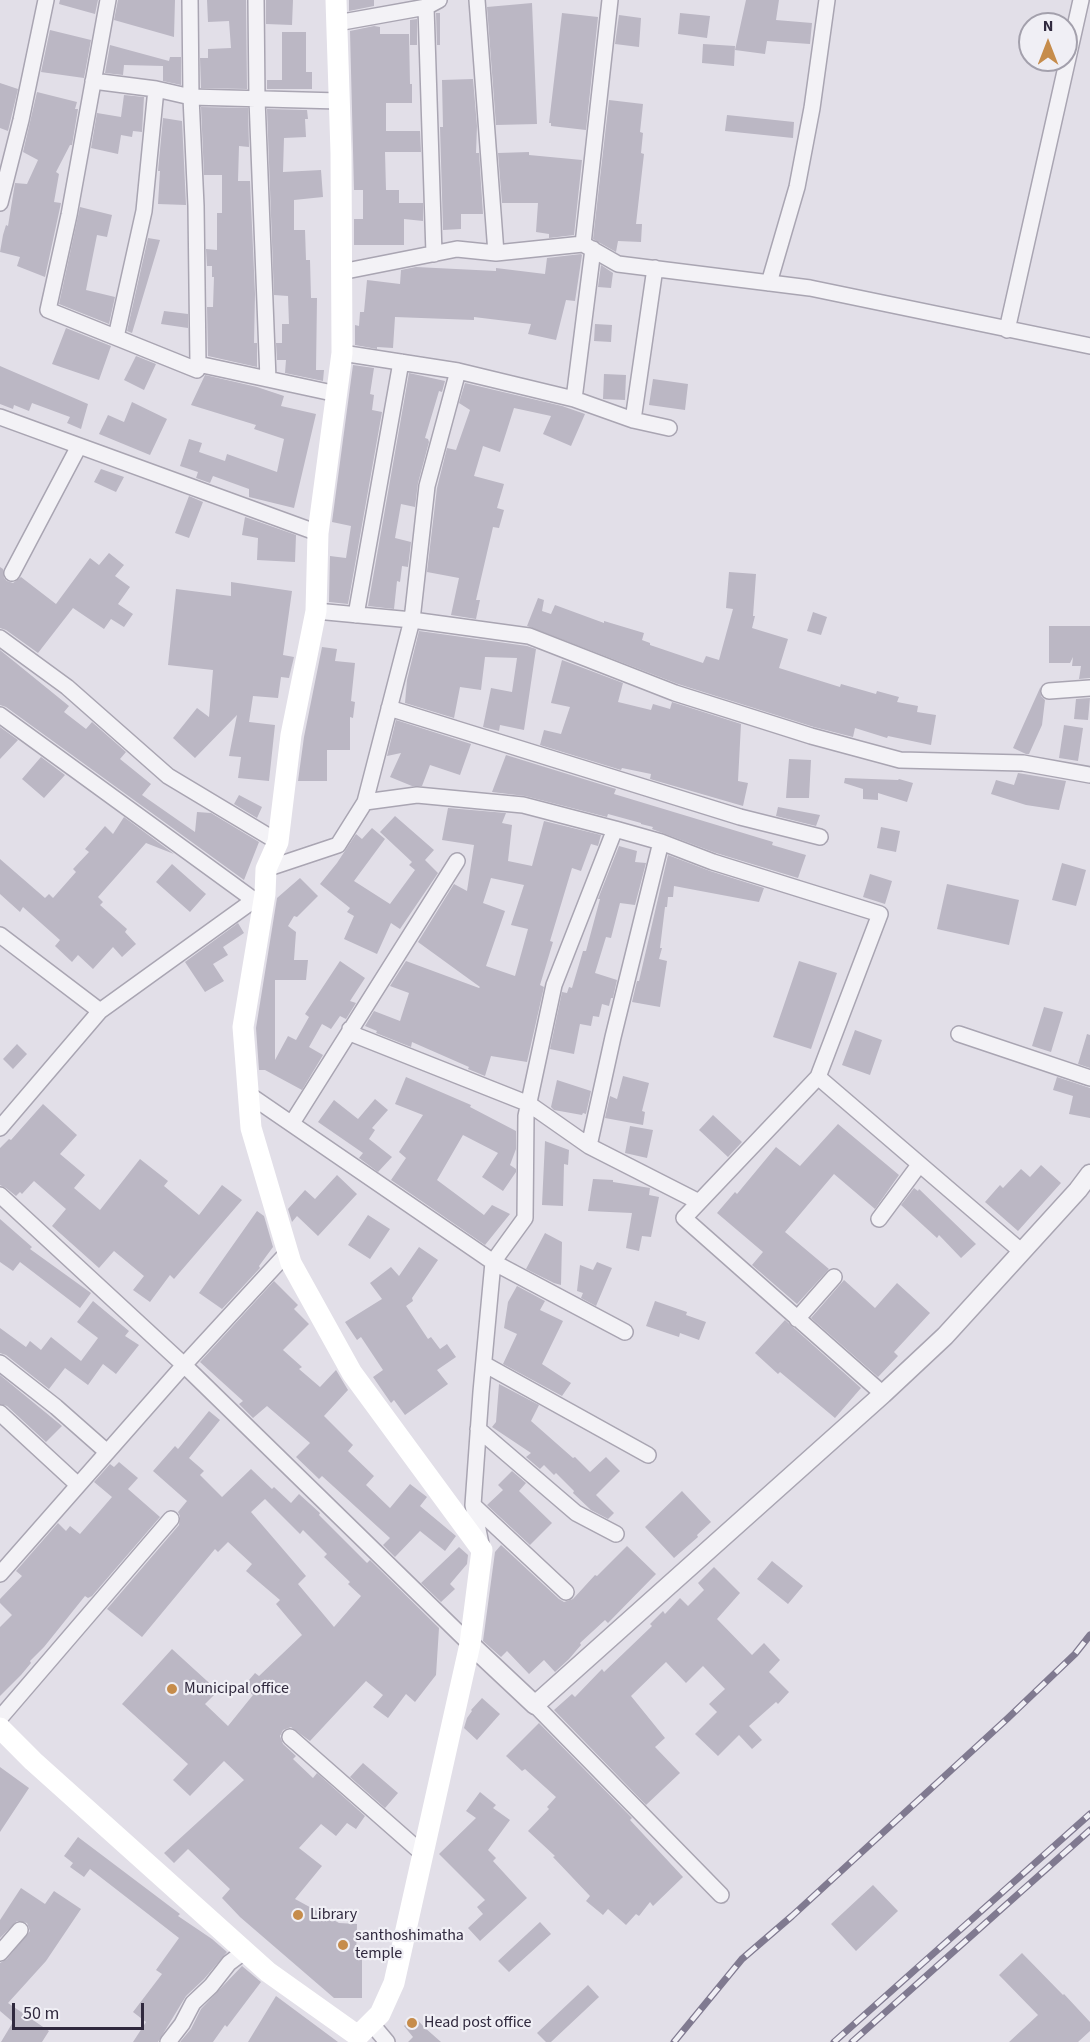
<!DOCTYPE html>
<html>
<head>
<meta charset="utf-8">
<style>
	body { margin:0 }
	#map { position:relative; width:1090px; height:2042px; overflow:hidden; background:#e2dfe8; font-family:"Source Sans 3",sans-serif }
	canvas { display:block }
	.north { position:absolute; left:1018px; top:12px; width:60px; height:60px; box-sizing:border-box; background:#f0eff5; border:2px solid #a3a0ac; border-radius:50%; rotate:0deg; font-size:16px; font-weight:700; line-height:24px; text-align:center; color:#30293e }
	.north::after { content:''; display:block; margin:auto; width:21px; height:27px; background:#c68c4b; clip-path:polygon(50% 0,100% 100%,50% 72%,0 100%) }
	.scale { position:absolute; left:12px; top:2003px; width:132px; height:27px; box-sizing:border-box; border:3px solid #30293e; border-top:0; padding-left:8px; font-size:18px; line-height:21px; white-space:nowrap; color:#30293e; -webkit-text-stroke:4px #f0eff5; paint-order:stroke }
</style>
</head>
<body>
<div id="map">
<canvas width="1090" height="2042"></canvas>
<div class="north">N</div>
<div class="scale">50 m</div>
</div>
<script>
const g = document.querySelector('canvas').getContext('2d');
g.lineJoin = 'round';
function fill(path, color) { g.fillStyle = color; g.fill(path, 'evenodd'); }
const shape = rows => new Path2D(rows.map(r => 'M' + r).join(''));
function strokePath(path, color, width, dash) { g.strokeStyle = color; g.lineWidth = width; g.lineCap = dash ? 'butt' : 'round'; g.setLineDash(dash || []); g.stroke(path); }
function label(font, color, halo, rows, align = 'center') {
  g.font = font + ' "Source Sans 3",sans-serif'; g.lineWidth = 4.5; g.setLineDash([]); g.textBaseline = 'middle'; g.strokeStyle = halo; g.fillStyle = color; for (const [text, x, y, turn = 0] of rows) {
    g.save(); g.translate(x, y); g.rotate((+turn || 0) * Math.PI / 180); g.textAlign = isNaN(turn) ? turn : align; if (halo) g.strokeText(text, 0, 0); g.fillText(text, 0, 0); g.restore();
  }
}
fill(shape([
	[60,0,98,0,95,14,59,4],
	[118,0,175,0,174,37,114,20],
	[207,0,246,0,247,89,201,88,200,58,208,58,208,49,231,48,229,21,208,22],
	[266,0,293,0,292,25,266,24],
	[349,0,374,0,374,6,349,11],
	[746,0,779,0,776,20,812,23,810,44,767,41,765,54,735,50],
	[532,3,537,124,496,125,487,7],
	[436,13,440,13,440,45,437,45],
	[562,13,598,17,586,130,551,126,551,123,549,123],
	[680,13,710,16,707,38,678,34],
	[619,15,641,18,639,47,615,44],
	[417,19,417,45,410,45,410,20],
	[374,26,380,27,380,34,409,34,410,84,412,84,412,103,386,103,386,131,420,131,421,152,385,152,386,190,399,190,399,203,423,203,423,221,404,219,404,245,354,245,354,219,363,219,363,190,354,190,350,31],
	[50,30,91,40,84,78,41,72],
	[282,32,306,32,306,72,312,72,312,89,267,89,267,80,282,80],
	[703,44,735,46,734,66,702,63],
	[110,45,169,61,170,57,181,57,181,85,163,81,163,66,124,65,123,75,105,73],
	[473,79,477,126,476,153,479,153,483,214,461,214,461,229,443,230,440,127,443,127,442,80],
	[0,83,18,89,8,131,0,128],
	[37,92,77,102,75,109,78,109,72,145,70,145,56,172,59,174,54,202,61,203,45,277,17,266,20,257,0,252,3,235,6,225,8,226,15,183,27,184,38,160,23,152],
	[124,95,144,97,142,132,133,131,132,137,121,135,118,154,91,148,97,113,121,117],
	[609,100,643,104,640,132,643,133,641,153,644,154,636,224,642,224,641,242,618,241,616,252,593,239],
	[201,107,248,108,249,147,239,146,238,181,250,181,255,294,254,343,257,343,257,367,208,356,207,307,213,307,214,277,212,277,212,266,207,266,206,249,217,250,217,213,222,213,222,175,204,175],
	[267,109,307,110,308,119,305,119,306,137,284,138,283,172,321,170,323,197,294,200,294,230,305,230,306,260,310,260,311,298,317,298,316,370,324,370,323,381,285,373,286,360,277,360,276,343,282,343,282,324,289,324,288,296,274,295],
	[727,115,794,122,793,138,725,131],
	[163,118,182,121,186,205,158,204,160,171,158,171],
	[529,152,529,155,582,160,574,235,549,238,549,234,536,232,538,203,502,203,498,153],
	[80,207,112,215,107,237,97,235,86,290,115,297,109,324,59,304],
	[148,238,160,240,132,333,127,331],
	[581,254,582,255,575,301,566,300,556,340,528,334,531,324,474,317,474,320,395,317,393,348,377,347,377,349,355,345,355,325,359,326,360,312,364,312,367,280,400,284,401,270,416,267,496,271,496,268,545,274,547,258],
	[601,265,613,273,611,288,598,287],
	[164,311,188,314,188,328,161,324],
	[595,324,612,325,611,342,594,341],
	[66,328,111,346,99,380,52,364],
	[136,356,156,364,144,390,124,380],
	[353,365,374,368,370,394,374,395,372,410,382,412,348,604,329,602,330,556,346,558,351,526,332,522],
	[0,366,88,404,81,429,67,423,70,417,32,403,29,411,14,405,13,409,0,404],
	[409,373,445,381,442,392,439,391,425,438,428,439,429,442,418,483,415,507,401,504,395,538,411,542,408,567,402,566,400,582,397,581,394,609,368,606],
	[604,374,626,375,625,400,603,399],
	[205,375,257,387,284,396,281,406,316,414,294,508,249,497,249,489,213,476,210,483,196,478,198,472,180,466,189,439,202,443,199,452,225,461,227,454,277,472,284,439,254,429,256,425,191,405],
	[653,379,688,384,685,410,649,405],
	[465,383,562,406,585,414,571,446,543,434,551,416,514,408,500,452,483,446,474,476,504,484,497,508,504,510,499,528,493,527,476,600,480,600,476,619,451,615,459,578,427,572,437,488,447,448,456,450,470,410,459,403],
	[132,402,167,419,150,455,99,434,108,415,124,422],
	[101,469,124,477,116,492,94,482],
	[189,496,203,502,189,538,175,533],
	[245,517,296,535,295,562,257,560,258,538,242,535],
	[109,553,124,565,115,576,130,587,118,604,133,614,124,627,111,619,104,629,73,608,38,653,6,630,0,628,0,567,3,569,4,578,7,581,13,583,21,577,56,604,90,558,99,565],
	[729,572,756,574,753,616,755,616,752,628,788,639,779,668,840,687,841,684,876,694,877,691,899,697,897,702,918,706,917,712,936,715,931,745,888,736,887,738,855,728,853,737,814,727,678,684,527,626,538,598,544,600,542,611,551,614,555,605,604,623,604,621,644,633,642,640,650,643,650,645,703,663,706,656,719,660,733,609,726,608],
	[231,582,292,591,283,655,294,657,289,678,281,677,278,698,253,696,249,722,275,725,269,781,238,778,241,757,229,756,237,715,195,758,173,738,197,708,209,717,213,670,168,665,176,589,231,596],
	[813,612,827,617,821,635,807,631],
	[1049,626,1090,626,1090,678,1079,679,1081,666,1072,666,1073,657,1070,663,1049,663],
	[419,631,527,646,536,649,524,730,500,725,499,731,483,727,491,688,512,692,517,658,485,657,481,690,460,687,454,718,405,703,407,680],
	[322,647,337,649,335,661,355,663,351,701,355,702,353,718,350,717,350,750,327,750,327,781,298,781,304,737],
	[0,650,69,706,64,712,86,729,92,722,126,752,120,759,151,784,142,795,195,832,197,812,211,813,259,842,244,880,6,707,0,705],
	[562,660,623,683,618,702,651,710,653,704,670,709,672,702,741,724,738,781,748,783,743,806,650,779,651,774,622,768,621,770,540,745,544,730,561,734,570,707,551,703],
	[1040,688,1041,696,1045,700,1042,725,1029,754,1026,754,1013,748],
	[1090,698,1088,720,1074,719,1076,699],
	[396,720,471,744,460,775,430,765,422,786,412,786,390,777,401,753,387,756],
	[1064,725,1083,728,1078,761,1059,758],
	[0,727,18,740,0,759],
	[506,755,616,789,614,794,773,842,772,845,806,855,798,878,716,853,652,829,653,827,641,824,641,823,608,814,607,817,525,796,492,792],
	[41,757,65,775,44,798,22,779],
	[789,759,811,760,809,798,786,798],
	[1018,773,1066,781,1059,810,1026,805,991,794,996,780,1014,785],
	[845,778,898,780,899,779,913,783,907,802,878,793,878,800,863,799,863,789,844,783],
	[239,795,262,807,257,818,234,804],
	[778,807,820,815,816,826,776,816],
	[448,808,506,813,502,823,512,825,508,861,532,866,544,821,601,835,598,846,591,844,581,871,572,868,550,941,553,942,540,985,544,987,527,1062,491,1056,485,1076,468,1069,469,1067,412,1042,411,1047,376,1033,377,1031,365,1026,374,1011,400,1021,409,993,390,986,406,961,479,988,480,987,418,942,454,884,467,891,474,845,442,840],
	[491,878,524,885,511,925,528,929,515,976,486,966,505,911,483,903],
	[395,816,434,850,425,860,438,873,400,929,391,923,377,954,344,939,354,916,347,912,350,908,320,884,337,863,356,834,362,839,372,828,385,839,354,881,390,904,415,870,409,865,412,862,380,832],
	[124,817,174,854,146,843,98,897,103,902,100,905,127,929,125,932,136,944,122,957,113,947,93,969,78,955,72,962,55,946,60,940,23,907,20,912,0,894,0,859,45,898,49,894,53,898,76,872,73,869,89,852,85,849,105,826,113,834],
	[881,827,900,831,896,852,877,848],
	[619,846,637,851,635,862,646,863,635,905,620,903,611,938,606,937,595,973,617,980,613,998,611,998,609,1006,602,1004,599,1017,593,1016,591,1026,580,1024,574,1054,550,1049,562,992,567,993,569,987,572,988,583,951,586,951,600,899,598,899],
	[668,855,710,871,764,888,759,902,674,886,673,897,668,897,667,907,665,907,660,948,662,948,659,959,667,961,660,1007,632,1002,637,981,639,981],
	[1062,863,1086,870,1076,906,1052,900],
	[172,864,206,894,190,912,156,882],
	[870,874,892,881,885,904,863,897],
	[300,878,318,896,297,917,294,916,288,926,296,932,294,960,308,960,306,980,275,980,275,1060,288,1036,296,1040,309,1017,305,1014,340,961,365,978,350,1001,356,1003,346,1019,340,1016,331,1029,322,1024,309,1047,323,1055,302,1090,265,1070,259,1070,256,1028,277,898],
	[947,884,1019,900,1009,945,937,929],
	[238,923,244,933,223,947,228,955,213,964,224,981,205,992,185,962],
	[799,961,837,973,811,1049,773,1037],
	[1044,1007,1063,1012,1051,1052,1032,1046],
	[855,1030,882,1040,870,1075,842,1065],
	[1087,1034,1090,1035,1090,1068,1078,1064],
	[17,1044,27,1054,13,1069,3,1059],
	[623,1076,649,1083,642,1111,645,1112,643,1125,605,1118,610,1096,617,1099],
	[406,1077,471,1105,470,1107,516,1131,516,1149,510,1165,516,1169,516,1172,503,1191,482,1177,498,1153,463,1135,437,1180,484,1215,492,1205,510,1214,485,1245,391,1180,406,1158,399,1152,423,1115,395,1104],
	[1057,1077,1090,1088,1090,1118,1069,1114,1073,1096,1053,1090],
	[557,1080,591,1091,586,1114,583,1113,582,1115,554,1110,551,1107],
	[375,1099,388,1110,372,1128,375,1130,369,1139,392,1157,378,1172,359,1158,363,1153,318,1122,334,1100,358,1119],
	[43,1104,77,1135,60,1154,85,1175,74,1188,100,1210,140,1159,168,1181,164,1186,199,1215,222,1185,242,1200,174,1279,170,1275,150,1302,133,1290,144,1276,114,1251,99,1268,52,1226,66,1209,34,1181,22,1194,20,1192,16,1196,6,1188,0,1185,0,1148,9,1139,11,1140],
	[713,1115,742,1142,728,1157,699,1130],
	[838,1124,899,1175,875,1209,834,1174,785,1232,829,1269,797,1304,752,1265,763,1252,717,1213,735,1192,737,1194,776,1147,800,1166],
	[630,1126,653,1130,647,1158,625,1153],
	[545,1141,569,1150,568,1165,564,1164,563,1206,542,1205],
	[1041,1165,1061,1183,1018,1231,985,1202,1000,1185,1003,1188,1021,1169,1030,1177],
	[337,1175,357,1194,318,1236,297,1216,292,1222,288,1209,305,1190,315,1199],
	[593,1179,613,1180,613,1182,650,1188,649,1195,659,1197,651,1237,642,1236,639,1251,626,1248,632,1213,588,1211],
	[914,1188,918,1191,919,1189,976,1244,961,1258,939,1235,937,1238,901,1205],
	[257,1211,264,1216,273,1247,259,1266,260,1268,222,1309,199,1293],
	[368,1215,390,1229,370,1259,348,1245],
	[0,1219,32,1247,30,1249,91,1293,80,1308,20,1262,13,1271,0,1262],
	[545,1233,562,1242,561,1285,554,1283,526,1269],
	[419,1247,438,1260,412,1298,413,1301,406,1306,428,1339,431,1337,440,1349,447,1344,456,1357,437,1370,448,1384,405,1415,394,1400,391,1403,373,1377,383,1370,361,1337,357,1340,345,1322,382,1299,370,1283,391,1267,399,1276],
	[597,1262,612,1268,596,1306,581,1298,583,1293,577,1291,580,1265,593,1270],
	[844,1280,875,1308,897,1283,930,1313,894,1352,898,1356,878,1377,811,1318],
	[274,1281,298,1305,294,1309,309,1324,283,1350,302,1367,299,1369,320,1387,336,1370,348,1390,324,1416,353,1445,348,1451,374,1476,366,1485,390,1508,410,1484,427,1497,420,1506,456,1536,445,1551,420,1531,395,1557,383,1545,390,1538,322,1476,319,1479,296,1457,310,1443,267,1406,253,1418,239,1404,243,1401,200,1362],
	[517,1286,545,1301,540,1310,563,1321,542,1364,571,1383,562,1396,503,1364,517,1334,504,1328,508,1302],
	[93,1301,129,1331,125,1336,139,1345,116,1374,103,1364,88,1385,65,1368,49,1389,6,1355,0,1353,0,1328,26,1347,30,1341,41,1350,51,1337,81,1361,98,1338,77,1322],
	[655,1301,687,1312,686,1315,706,1322,699,1340,680,1333,679,1337,646,1326],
	[785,1320,861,1388,835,1418,780,1372,778,1374,755,1353],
	[0,1375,62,1426,46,1442,7,1406,0,1404],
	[499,1384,539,1405,531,1421,573,1458,575,1457,590,1472,606,1457,620,1471,596,1495,614,1513,608,1519,591,1510,573,1493,574,1491,556,1473,554,1475,544,1465,540,1469,526,1457,531,1453,492,1427,496,1422],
	[209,1411,220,1420,189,1458,204,1471,200,1475,222,1497,251,1469,272,1489,274,1487,291,1503,299,1494,320,1513,319,1515,367,1563,370,1560,439,1628,436,1675,415,1702,406,1694,388,1718,373,1707,383,1695,366,1681,310,1741,291,1727,283,1730,280,1736,283,1744,296,1756,293,1759,313,1778,317,1773,365,1816,356,1829,347,1823,336,1836,321,1824,299,1848,322,1866,295,1899,339,1923,357,1924,356,1957,362,1957,362,1998,334,1998,240,1917,222,1898,230,1889,188,1849,174,1863,164,1853,244,1780,224,1761,190,1796,173,1780,188,1764,122,1704,172,1649,218,1691,205,1704,228,1726,253,1695,243,1687,255,1673,259,1676,302,1635,276,1604,280,1600,246,1571,252,1564,228,1542,218,1552,215,1549,142,1637,107,1609,179,1525,180,1516,178,1512,187,1501,153,1471,175,1446,178,1449],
	[265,1499,300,1534,303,1530,327,1554,324,1557,350,1582,348,1584,361,1596,334,1627,298,1584,306,1576,251,1512],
	[119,1462,138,1478,128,1489,160,1517,92,1596,88,1598,85,1596,44,1647,30,1661,31,1663,21,1675,0,1696,0,1627,12,1615,0,1603,0,1599,22,1576,16,1571,58,1523,66,1531,70,1526,80,1534,112,1497,94,1482,110,1464,114,1467],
	[512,1471,526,1483,519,1491,552,1523,530,1545,487,1505,503,1490,498,1485],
	[682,1491,711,1522,697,1535,698,1537,674,1558,645,1527],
	[501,1545,559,1599,564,1602,573,1599,595,1575,597,1576,627,1546,656,1574,608,1623,605,1620,580,1643,581,1645,569,1659,555,1672,544,1660,529,1674,507,1651,501,1657,483,1641,495,1552],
	[459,1547,468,1555,467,1564,450,1584,455,1589,441,1602,421,1583],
	[772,1561,803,1586,788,1604,757,1579],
	[714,1567,740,1593,717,1619,752,1655,764,1643,780,1660,769,1672,789,1692,778,1704,776,1702,749,1726,762,1740,752,1749,739,1735,718,1756,695,1734,717,1712,709,1704,725,1689,703,1666,686,1683,666,1662,631,1696,665,1738,655,1747,680,1773,646,1805,554,1710,572,1694,575,1697,602,1669,604,1672,652,1626,650,1624,663,1611,665,1614,680,1598,688,1606,704,1590,698,1583],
	[482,1698,500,1714,477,1740,464,1728,467,1718,472,1711,471,1710],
	[539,1723,632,1818,630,1820,683,1877,653,1906,650,1902,639,1916,636,1914,626,1925,608,1909,603,1915,586,1901,590,1896,553,1857,555,1856,528,1831,549,1809,547,1807,556,1797,525,1769,522,1771,506,1756],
	[363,1763,398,1793,385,1808,350,1777],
	[0,1767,29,1788,0,1832],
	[480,1792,496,1805,493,1808,510,1820,488,1850,496,1858,493,1861,527,1898,480,1941,468,1928,483,1914,477,1907,485,1900,439,1854,476,1818,466,1811],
	[78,1837,180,1914,178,1916,212,1939,227,1952,204,1979,186,1996,158,2042,133,2042,146,2022,133,2012,162,1974,156,1970,179,1938,90,1869,84,1877,70,1867,73,1863,64,1856],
	[873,1885,898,1911,856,1951,831,1924],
	[21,1888,45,1904,54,1891,81,1909,46,1961,8,2003,49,2031,42,2042,1,2042,13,2022,0,2011,0,1963,7,1959,30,1931,27,1923,17,1921,0,1938,0,1920],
	[540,1922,551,1934,509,1972,498,1961],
	[1022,1953,1063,1995,1064,1994,1090,2022,1090,2031,1078,2042,1009,2042,1038,2015,999,1975],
	[242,1966,261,1982,227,2027,225,2025,213,2042,180,2042,191,2029,201,2009],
	[588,1985,599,1997,551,2042,546,2042,537,2033],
	[276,1996,338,2042,248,2042],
	[414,2016,424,2027,441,2042,408,2042,413,2037,404,2026]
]), '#bbb7c4');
const minor = shape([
	[108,0,69,215,48,310,197,370,198,364,337,394],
	[190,0,191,97,196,206,198,364],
	[256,0,257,99,268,379],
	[477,0,496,253],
	[426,7,434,254],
	[337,23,426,7,439,0],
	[93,81,156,89,191,97,339,101],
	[0,203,21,120,46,0],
	[583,244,610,0],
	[341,272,457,249,496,253,583,244,618,264,810,288,1090,346],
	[769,283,797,187,812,108,827,0],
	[1007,330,1081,0],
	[116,337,144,211,156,89],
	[342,353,458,371,427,486,412,620,365,802],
	[458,371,574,399,633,420,669,428],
	[574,399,593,249],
	[0,417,318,533],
	[633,420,655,268],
	[12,573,79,446],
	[316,611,412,620,529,636,675,693,811,736,900,760,1023,763,1090,775],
	[356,615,401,362],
	[0,638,67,687,168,776,278,842],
	[1049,691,1090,688],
	[389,708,740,817,820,837],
	[0,715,254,900],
	[615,829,661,842,713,862,880,914,818,1077],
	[266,869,338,845,365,802,417,795,523,805,615,829,554,985,526,1116,525,1218,493,1262,625,1332],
	[0,935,100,1011],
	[350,1029,355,1035,529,1104,589,1146,699,1202],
	[959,1034,1090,1078],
	[248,1094,493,1262,481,1392,473,1505,481,1544],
	[292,1123,457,861],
	[0,1128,100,1011,254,900,265,894],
	[589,1146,613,1037,661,842],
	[0,1195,184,1365,288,1252],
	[879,1219,919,1165],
	[797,1319,834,1277],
	[0,1363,56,1407,107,1452],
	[484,1364,648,1455],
	[883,1394,684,1218,818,1077,1022,1252],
	[0,1413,78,1485],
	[478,1429,576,1513,616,1534],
	[473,1505,566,1592],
	[0,1574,184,1365,470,1644],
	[535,1705,721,1895],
	[0,1718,171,1519],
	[290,1737,423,1854],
	[0,1953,20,1930],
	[371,2023,387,2042],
	[168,2042,182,2024,193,2003,211,1986,229,1963,241,1954,250,1955]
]);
const tertiary = shape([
	[470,1644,535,1705,883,1394,945,1336,1078,1190,1090,1174]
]);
strokePath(minor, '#a9a5b2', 18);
strokePath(tertiary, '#a9a5b2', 21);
strokePath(minor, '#f3f2f6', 15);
strokePath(tertiary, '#f3f2f6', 18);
strokePath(shape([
	[0,1728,33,1761,268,1972,358,2036,380,2014,394,1983,470,1644,482,1550,352,1373,291,1263,251,1128,243,1027,265,894,266,869,278,842,291,735,316,611,318,533,342,353,341,153,336,0]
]), '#fff', 21);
const rail = shape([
	[674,2042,742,1959,792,1916,1008,1718,1075,1654,1090,1635],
	[834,2042,1090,1814],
	[852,2042,1090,1830]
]);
strokePath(rail, '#807a90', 7);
strokePath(rail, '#f0eff5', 4.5, [14]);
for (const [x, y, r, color] of [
	[172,1689,6,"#c68c4b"],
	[298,1915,6,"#c68c4b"],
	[343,1945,6,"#c68c4b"],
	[412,2023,6,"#c68c4b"]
]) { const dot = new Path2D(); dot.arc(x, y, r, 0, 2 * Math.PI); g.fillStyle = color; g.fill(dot); strokePath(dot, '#f0eff5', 2); }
label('16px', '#30293e', '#f0eff5', [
	["Municipal office",184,1689],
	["Library",310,1915],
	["santhoshimatha",355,1936],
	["temple",355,1954],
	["Head post office",424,2023]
], 'left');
</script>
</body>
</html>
